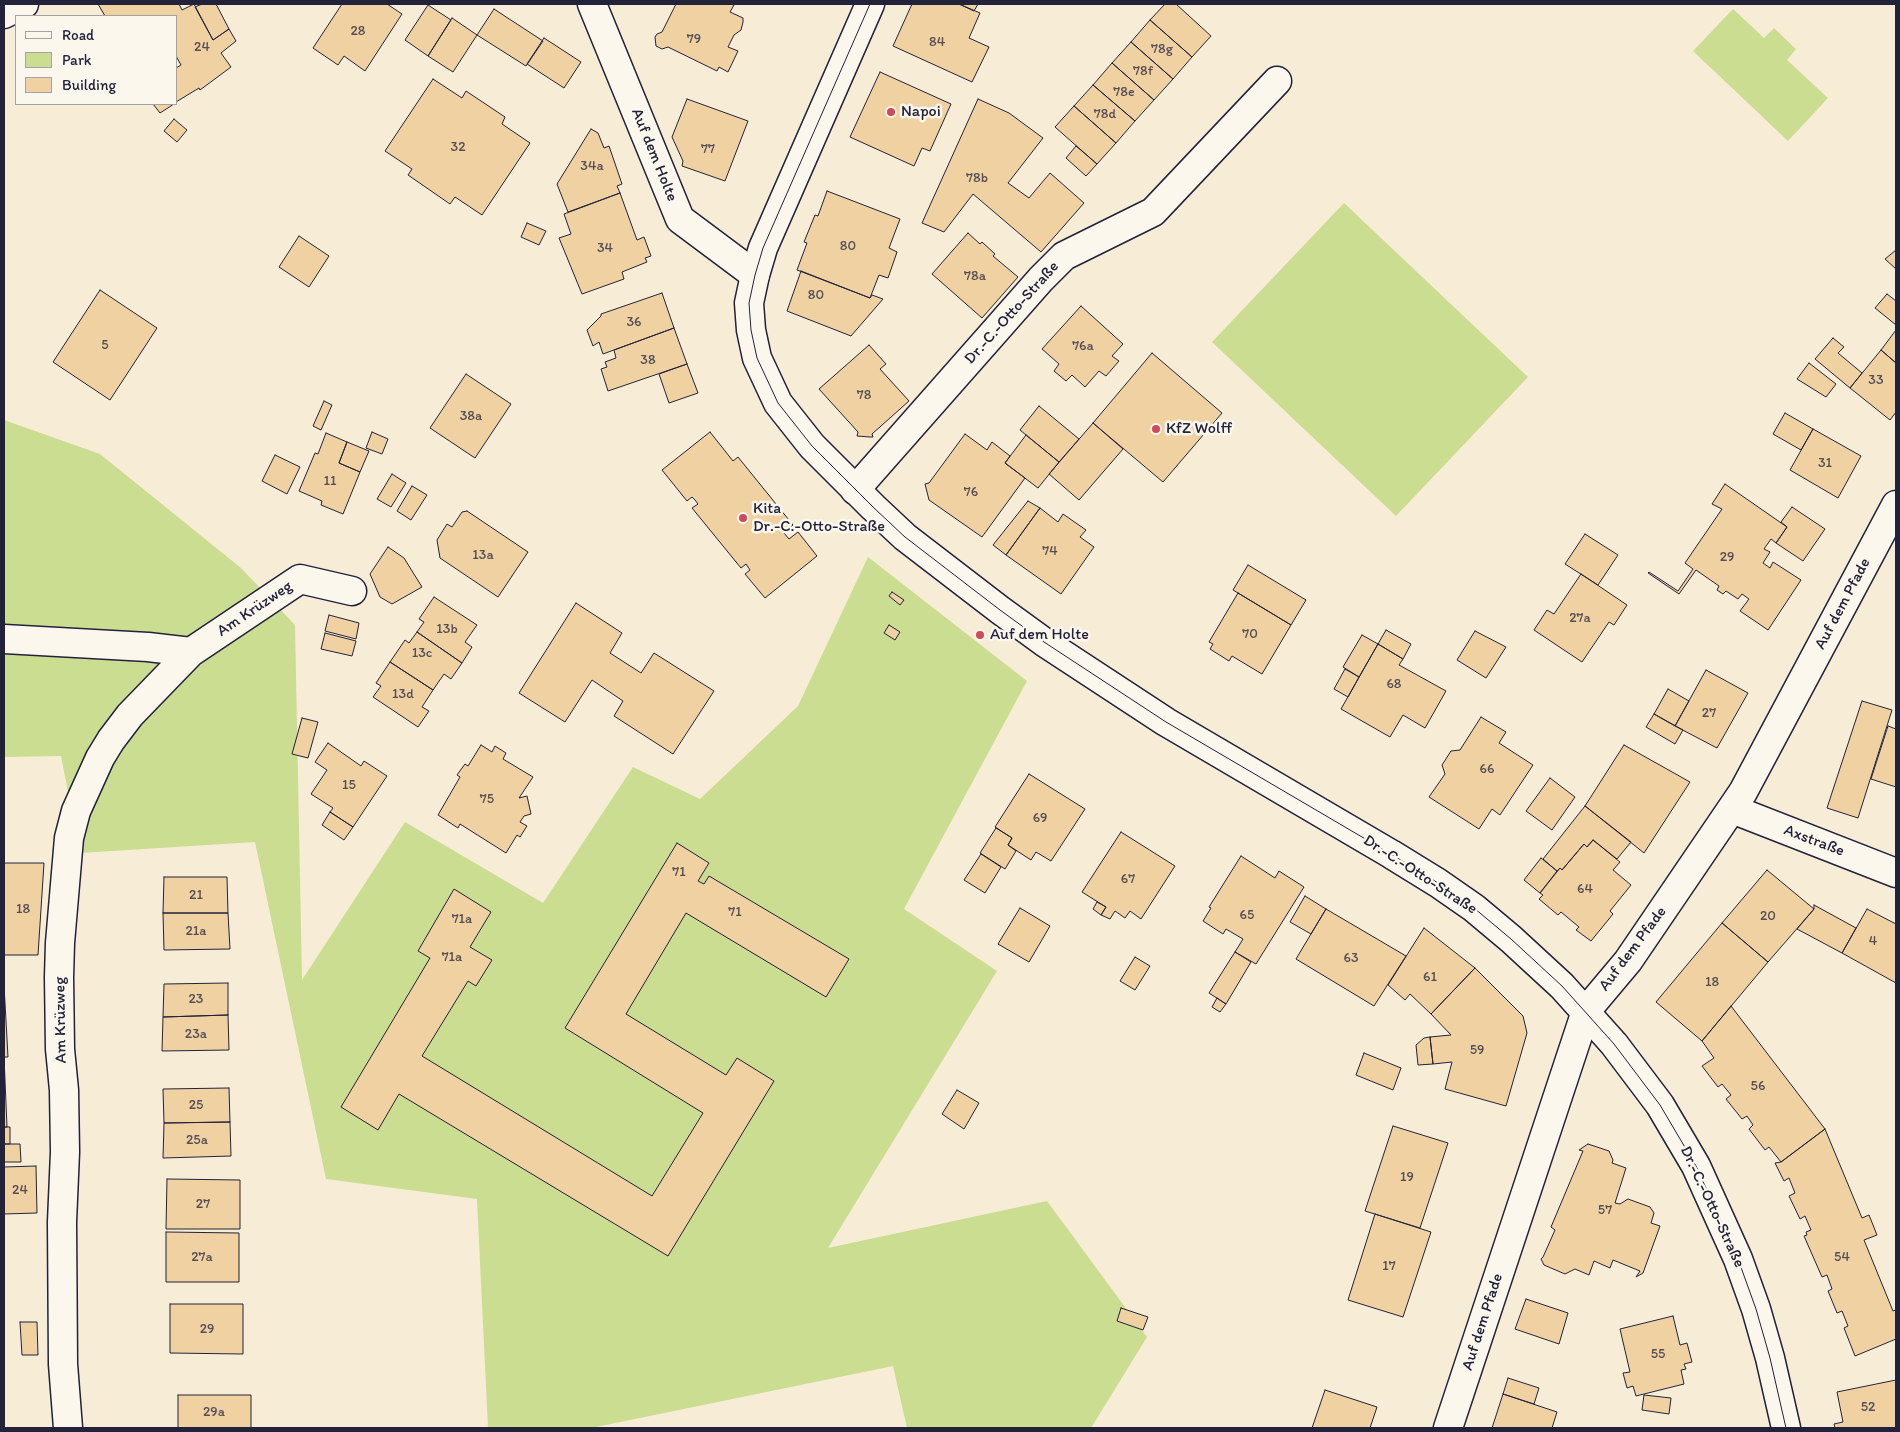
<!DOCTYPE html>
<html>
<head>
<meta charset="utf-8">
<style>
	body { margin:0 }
	#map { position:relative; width:1900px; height:1432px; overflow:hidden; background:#f7ecd6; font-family:Itim,sans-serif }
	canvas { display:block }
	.frame { position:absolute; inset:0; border:5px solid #22223b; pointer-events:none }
	.legend { position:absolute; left:15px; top:15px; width:162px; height:90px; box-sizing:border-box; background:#fbf7ec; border:1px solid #a4a2a5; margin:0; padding:6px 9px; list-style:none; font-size:15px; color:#22223b }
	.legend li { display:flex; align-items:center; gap:10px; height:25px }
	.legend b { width:25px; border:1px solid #a4a2a5 }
</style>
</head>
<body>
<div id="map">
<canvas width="1900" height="1432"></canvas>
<div class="frame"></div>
<ul class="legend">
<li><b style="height:6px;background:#fbf7ec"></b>Road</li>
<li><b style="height:14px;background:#cbdd91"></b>Park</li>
<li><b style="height:14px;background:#efd1a2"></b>Building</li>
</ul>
</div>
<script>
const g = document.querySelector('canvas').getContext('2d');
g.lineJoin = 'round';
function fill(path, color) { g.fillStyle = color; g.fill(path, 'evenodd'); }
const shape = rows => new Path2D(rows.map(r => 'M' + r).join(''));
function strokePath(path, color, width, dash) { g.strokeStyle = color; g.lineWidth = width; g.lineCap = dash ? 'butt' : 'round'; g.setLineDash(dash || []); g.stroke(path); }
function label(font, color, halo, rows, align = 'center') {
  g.font = font + ' Itim,sans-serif'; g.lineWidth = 5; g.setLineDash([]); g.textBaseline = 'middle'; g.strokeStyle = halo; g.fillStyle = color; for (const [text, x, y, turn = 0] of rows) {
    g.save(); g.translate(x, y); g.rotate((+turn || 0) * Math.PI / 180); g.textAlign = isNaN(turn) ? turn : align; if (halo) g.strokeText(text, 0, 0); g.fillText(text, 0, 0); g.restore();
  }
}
fill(shape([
	[1733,9,1764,38,1774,28,1796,49,1787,60,1828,98,1788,141,1693,51],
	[1344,203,1528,377,1396,516,1212,342],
	[4,420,100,454,241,568,295,625,302,980,405,822,543,903,633,767,700,799,798,706,868,557,1027,681,904,909,997,971,828,1248,1047,1201,1147,1337,1091,1428,907,1428,893,1366,596,1427,488,1428,477,1199,326,1179,255,842,80,853,61,756,4,757]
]), '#cbdd91');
const building = shape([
	[98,4,179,4,182,10,194,4,213,40,229,29,236,41,221,53,231,67,200,90,199,88,176,102,176,68,181,65,176,56,176,16,105,16,98,4],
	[202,4,216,4,229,29,213,40,195,7,202,4],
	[342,4,387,4,402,14,365,71,344,56,338,65,313,48,342,4],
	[676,4,730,4,734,5,730,12,743,18,743,22,741,30,734,35,728,47,738,51,728,72,719,67,717,71,668,47,662,49,656,46,655,37,657,34,662,32,676,4],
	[912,4,959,4,980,13,969,38,989,47,972,82,893,46,912,4],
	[959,4,978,4,974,11,959,4],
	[1165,4,1176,4,1211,36,1192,57,1150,20,1165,4],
	[428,5,451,20,428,56,405,40,428,5],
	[494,9,543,41,526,66,477,35,494,9],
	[452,18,477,35,453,72,428,56,452,18],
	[1150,20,1192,57,1173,79,1131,42,1150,20],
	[544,38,581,62,564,88,527,64,544,38],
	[1131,42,1173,79,1154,100,1112,63,1131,42],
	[1112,63,1154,100,1135,121,1093,85,1112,63],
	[880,72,951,104,930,151,922,148,914,166,850,137,880,72],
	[433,79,462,98,466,91,505,117,502,124,530,143,482,215,455,197,450,204,408,175,412,169,385,151,433,79],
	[1093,85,1135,121,1116,143,1074,106,1093,85],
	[687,99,748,121,725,181,682,166,683,161,672,137,687,99],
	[978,99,1009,113,1043,138,1008,183,1029,198,1050,173,1084,203,1041,252,973,194,944,232,922,223,978,99],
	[153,104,174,104,160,113,153,104],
	[1074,106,1116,143,1097,164,1055,127,1074,106],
	[174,119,187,130,177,142,164,131,174,119],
	[591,129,598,133,604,148,609,146,622,184,617,186,620,193,568,212,557,184,591,129],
	[1076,146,1097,164,1086,176,1066,158,1076,146],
	[827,191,900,219,889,248,897,252,888,278,879,275,870,298,797,270,807,243,804,242,815,215,818,216,827,191],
	[620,193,637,240,644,237,651,256,645,258,647,262,622,272,624,279,582,294,559,238,571,234,564,214,620,193],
	[527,223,546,231,539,245,521,237,527,223],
	[968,233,980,244,982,242,995,254,993,256,1018,277,982,318,932,274,968,233],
	[299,236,329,256,309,287,279,267,299,236],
	[1896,250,1896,269,1885,259,1896,250],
	[801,271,870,298,872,295,883,299,851,336,787,311,801,271],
	[100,290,157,328,110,400,53,362,100,290],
	[662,293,674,328,603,354,599,342,593,346,587,330,601,316,601,314,662,293],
	[1887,294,1896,301,1896,325,1875,308,1887,294],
	[1081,306,1123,344,1112,356,1119,361,1106,376,1099,371,1085,387,1072,375,1066,381,1054,371,1059,364,1042,349,1081,306],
	[674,328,687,364,608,391,601,369,607,367,605,362,616,358,614,350,674,328],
	[1896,330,1896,363,1881,350,1896,330],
	[1833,338,1844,347,1838,353,1862,373,1850,388,1815,359,1833,338],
	[869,345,886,364,880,369,909,401,872,434,873,437,870,437,857,436,858,432,819,389,869,345],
	[1881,350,1896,363,1896,412,1890,420,1850,388,1881,350],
	[1152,353,1222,413,1163,482,1093,423,1152,353],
	[1809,363,1836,384,1826,397,1797,379,1809,363],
	[687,364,698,393,669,403,659,374,687,364],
	[466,374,511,404,475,458,430,428,466,374],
	[324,401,332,405,321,430,313,426,324,401],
	[1039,406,1079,439,1059,462,1020,430,1039,406],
	[1785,413,1813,429,1801,450,1773,434,1785,413],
	[1093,423,1123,449,1079,500,1049,474,1093,423],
	[1813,429,1861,456,1838,498,1790,470,1813,429],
	[372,432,388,439,382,454,366,448,372,432],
	[710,432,733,461,738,457,793,525,784,533,789,539,798,532,817,556,765,598,745,574,750,570,746,564,741,568,692,508,698,504,695,500,692,497,687,501,662,470,710,432],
	[326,433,347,442,339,463,360,472,343,514,321,505,322,501,299,491,315,453,318,454,326,433],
	[965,434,987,450,992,442,1010,456,1005,463,1025,478,982,537,929,500,925,484,929,483,965,434],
	[1026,435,1059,462,1038,488,1005,463,1026,435],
	[347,442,369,451,360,472,339,463,347,442],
	[275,455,300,467,287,494,262,481,275,455],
	[392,474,406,483,391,507,377,499,392,474],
	[1725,484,1787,527,1776,543,1771,539,1764,549,1770,552,1763,563,1770,568,1773,562,1801,580,1768,630,1740,611,1749,599,1742,594,1738,599,1726,591,1723,594,1717,590,1719,586,1696,570,1679,594,1648,573,1649,572,1678,591,1693,569,1685,563,1722,509,1712,504,1725,484],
	[412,486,427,495,411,520,397,511,412,486],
	[1028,501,1040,508,1006,555,993,545,1028,501],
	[1792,507,1825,529,1803,561,1776,543,1787,527,1781,522,1792,507],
	[1040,508,1058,522,1063,514,1086,530,1080,537,1094,547,1061,594,1006,555,1040,508],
	[467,511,528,552,498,597,440,558,437,540,447,524,452,527,462,512,467,511],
	[1585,534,1618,555,1598,585,1565,564,1585,534],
	[388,547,404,558,422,587,392,604,380,597,370,574,388,547],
	[1248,565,1306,600,1291,625,1233,590,1248,565],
	[1581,574,1627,605,1614,625,1609,622,1582,662,1534,630,1547,610,1554,614,1581,574],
	[892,592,904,600,900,605,889,596,892,592],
	[1238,593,1291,625,1262,674,1232,656,1229,661,1210,649,1213,644,1209,642,1238,593],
	[434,597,477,625,465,642,472,647,462,663,417,632,424,622,419,619,434,597],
	[576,603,622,633,610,653,641,673,654,653,714,691,673,754,614,716,623,701,592,680,565,722,519,693,576,603],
	[329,615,359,623,356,639,325,631,329,615],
	[889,625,900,632,895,640,884,633,889,625],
	[1386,630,1411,644,1403,659,1378,644,1386,630],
	[1475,631,1506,647,1486,678,1457,660,1475,631],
	[417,632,462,663,451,679,444,674,433,690,390,662,405,640,409,643,417,632],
	[325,633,356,641,352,656,321,649,325,633],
	[1362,635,1378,644,1359,677,1343,667,1362,635],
	[1378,644,1403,659,1399,665,1446,691,1425,728,1403,715,1390,737,1341,709,1378,644],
	[390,662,433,690,422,707,429,711,418,727,373,697,381,686,376,683,390,662],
	[1345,669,1359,677,1348,697,1334,689,1345,669],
	[1706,670,1748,693,1717,748,1675,726,1706,670],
	[1668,689,1689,701,1675,726,1654,714,1668,689],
	[1862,701,1892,710,1858,818,1827,808,1862,701],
	[1654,714,1683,730,1675,744,1646,727,1654,714],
	[1481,717,1506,732,1499,743,1533,765,1500,815,1492,809,1479,829,1429,797,1445,774,1442,765,1451,751,1460,750,1481,717],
	[302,718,318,722,308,758,292,754,302,718],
	[1888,726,1896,729,1896,787,1871,779,1888,726],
	[328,743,361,766,364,761,387,776,353,827,330,812,333,808,311,794,327,770,315,762,328,743],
	[481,745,492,752,495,746,506,753,503,759,533,777,519,798,527,796,531,814,524,816,520,822,527,826,520,837,517,835,506,853,460,824,458,828,438,815,460,777,457,775,465,764,468,766,481,745],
	[1624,745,1690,782,1644,853,1585,806,1624,745],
	[1029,774,1085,809,1051,861,1036,852,1031,860,1008,845,1012,838,995,827,1029,774],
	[1550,778,1575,797,1552,830,1526,811,1550,778],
	[1585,806,1631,842,1617,859,1593,840,1587,847,1584,844,1562,870,1560,868,1557,871,1543,859,1585,806],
	[330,812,353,827,344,840,322,825,330,812],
	[996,828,1012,838,1008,845,1016,851,1005,869,980,853,996,828],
	[1121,832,1175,866,1141,919,1130,911,1125,918,1115,911,1110,919,1101,915,1106,907,1082,892,1121,832],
	[1593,840,1620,862,1613,870,1631,885,1610,911,1613,914,1591,941,1576,930,1579,927,1561,912,1558,915,1539,899,1543,895,1540,893,1560,868,1562,870,1584,844,1587,847,1593,840],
	[677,843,709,863,698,881,704,884,709,876,849,959,826,997,686,913,626,1014,726,1075,737,1058,774,1081,668,1256,399,1094,378,1130,341,1107,430,958,418,951,454,889,491,912,470,947,492,960,476,986,468,981,422,1056,652,1196,703,1113,565,1028,677,843],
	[981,854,1001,867,985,893,964,880,981,854],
	[1241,856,1275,878,1279,871,1304,887,1256,964,1235,952,1243,939,1226,929,1223,934,1203,921,1211,908,1209,907,1241,856],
	[1541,858,1557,871,1540,893,1524,880,1541,858],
	[4,863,44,863,38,955,4,955,4,863],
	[1767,870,1814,909,1768,962,1722,923,1767,870],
	[164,877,227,877,228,913,163,913,164,877],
	[1305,896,1326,909,1311,934,1290,922,1305,896],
	[1097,902,1106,907,1101,915,1093,909,1097,902],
	[1814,905,1856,928,1842,953,1797,929,1814,909,1814,905],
	[1020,908,1050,926,1029,962,998,944,1020,908],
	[1326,909,1406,956,1374,1006,1296,959,1326,909],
	[1867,909,1896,924,1896,983,1842,953,1867,909],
	[163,913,228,913,230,949,164,950,163,913],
	[1722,923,1768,962,1702,1041,1656,1002,1722,923],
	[1424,928,1475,968,1431,1014,1410,994,1405,1000,1388,985,1424,928],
	[1235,952,1251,962,1226,1004,1209,993,1235,952],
	[1135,957,1150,966,1135,990,1120,981,1135,957],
	[1475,968,1523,1016,1527,1033,1506,1106,1445,1089,1452,1062,1433,1064,1430,1037,1451,1035,1431,1014,1475,968],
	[228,983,228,1015,163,1017,164,984,228,983],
	[4,985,8,1057,4,1057,4,985],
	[1217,998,1226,1004,1220,1012,1212,1007,1217,998],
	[1731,1006,1825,1129,1781,1162,1769,1147,1765,1150,1749,1129,1753,1125,1747,1116,1742,1119,1726,1099,1731,1095,1722,1084,1718,1087,1702,1066,1714,1058,1702,1041,1731,1006],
	[228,1015,229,1050,162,1051,163,1017,228,1015],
	[1430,1037,1433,1064,1418,1065,1416,1045,1424,1038,1430,1037],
	[1364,1053,1401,1068,1393,1090,1356,1075,1364,1053],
	[4,1057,7,1127,4,1127,4,1057],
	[229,1088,230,1122,164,1123,163,1089,229,1088],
	[957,1090,979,1103,964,1129,942,1114,957,1090],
	[230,1122,231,1156,163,1158,164,1123,230,1122],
	[1393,1126,1448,1143,1420,1228,1365,1211,1393,1126],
	[4,1127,10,1127,10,1144,4,1144,4,1127],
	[1825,1129,1862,1218,1869,1215,1877,1235,1864,1240,1893,1311,1896,1310,1896,1339,1855,1356,1844,1328,1848,1326,1842,1311,1837,1313,1828,1291,1832,1289,1827,1275,1822,1277,1804,1236,1807,1235,1806,1232,1811,1230,1805,1216,1800,1219,1789,1196,1795,1193,1789,1178,1784,1181,1775,1163,1781,1162,1825,1129],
	[4,1144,20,1144,21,1162,4,1162,4,1144],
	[1588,1144,1609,1151,1613,1160,1612,1163,1626,1168,1615,1203,1620,1204,1628,1199,1650,1207,1654,1213,1651,1223,1660,1226,1643,1273,1636,1277,1640,1271,1613,1260,1610,1268,1594,1261,1589,1275,1575,1269,1565,1274,1544,1265,1541,1259,1543,1257,1555,1230,1551,1227,1583,1151,1579,1150,1588,1144],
	[36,1166,37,1213,4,1214,4,1167,36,1166],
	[167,1179,240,1180,240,1229,166,1229,167,1179],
	[1375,1214,1431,1232,1403,1317,1348,1300,1375,1214],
	[166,1232,239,1233,239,1282,166,1282,166,1232],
	[1526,1299,1568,1313,1559,1344,1515,1329,1526,1299],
	[170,1304,243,1304,243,1354,170,1353,170,1304],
	[1121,1308,1148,1317,1143,1330,1117,1321,1121,1308],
	[1673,1316,1680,1345,1687,1343,1692,1362,1684,1364,1686,1369,1681,1370,1684,1384,1636,1396,1633,1386,1627,1388,1623,1373,1630,1372,1620,1329,1673,1316],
	[20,1322,37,1322,38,1355,22,1355,20,1322],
	[1508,1378,1539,1388,1534,1404,1503,1394,1508,1378],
	[1896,1380,1896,1428,1835,1428,1834,1424,1843,1422,1837,1392,1896,1380],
	[1325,1390,1377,1407,1370,1428,1312,1428,1325,1390],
	[1503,1394,1557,1412,1552,1428,1492,1428,1503,1394],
	[178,1395,251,1395,251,1428,178,1428,178,1395],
	[1644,1395,1671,1398,1669,1414,1642,1410,1644,1395]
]);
fill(building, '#efd1a2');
strokePath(building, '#22223b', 1);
const street = shape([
	[592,4,680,219,755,275],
	[4,14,24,4],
	[855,490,1041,279,1064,256,1153,212,1277,81],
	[4,639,148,647,191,652],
	[1732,809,1896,873],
	[68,1428,63,1364,62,1222,65,1152,64,1090,60,1049,59,977,60,943,69,838,76,811,100,758,111,740,130,715,191,652,300,579,352,591],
	[1448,1428,1586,1011,1628,961,1743,792,1896,505]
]);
const secondary = shape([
	[870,4,763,248,755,275,749,303,751,330,757,358,778,403,812,446,873,507,905,537,1000,610,1044,642,1166,722,1391,854,1438,883,1474,908,1511,939,1562,986,1614,1044,1660,1105,1696,1166,1738,1259,1756,1309,1770,1358,1786,1428]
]);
strokePath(street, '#22223b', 31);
strokePath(secondary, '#22223b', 31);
strokePath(street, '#fbf7ec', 28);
strokePath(secondary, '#fbf7ec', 28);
strokePath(shape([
	[870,4,763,248,755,275,749,303,751,330,757,358,778,403,812,446,873,507,905,537,1000,610,1044,642,1166,722,1391,854,1438,883,1474,908,1511,939,1562,986,1614,1044,1660,1105,1696,1166,1738,1259,1756,1309,1770,1358,1786,1428]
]), '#22223b', 1);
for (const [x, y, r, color] of [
	[891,112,5,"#d1495b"],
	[1156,429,5,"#d1495b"],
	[743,518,5,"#d1495b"],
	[980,635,5,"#d1495b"]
]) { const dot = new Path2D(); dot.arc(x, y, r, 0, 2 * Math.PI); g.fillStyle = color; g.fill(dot); strokePath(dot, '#fbf7ec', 2); }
label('14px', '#554e55', null, [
	["28",358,31],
	["79",694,39],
	["84",937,42],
	["24",202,47],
	["78g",1162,49],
	["78f",1143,71],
	["78e",1124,92],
	["78d",1105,114],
	["32",458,147],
	["77",708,149],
	["34a",592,166],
	["78b",977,178],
	["80",848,246],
	["34",605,248],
	["78a",975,276],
	["80",816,295],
	["36",634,322],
	["5",105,345],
	["76a",1083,346],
	["38",648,360],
	["33",1876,380],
	["78",864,395],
	["38a",471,416],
	["31",1825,463],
	["11",330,481],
	["76",971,492],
	["74",1050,551],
	["13a",483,555],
	["29",1727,557],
	["27a",1580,618],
	["13b",447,629],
	["70",1250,634],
	["13c",422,653],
	["68",1394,684],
	["13d",403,694],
	["27",1709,713],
	["66",1487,769],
	["15",349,785],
	["75",487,799],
	["69",1040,818],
	["71",679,872],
	["67",1128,879],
	["64",1585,889],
	["21",196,895],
	["18",23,909],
	["71",735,912],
	["65",1247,915],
	["20",1768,916],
	["71a",462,919],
	["21a",196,931],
	["4",1873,941],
	["71a",452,957],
	["63",1351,958],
	["61",1430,977],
	["18",1712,982],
	["23",196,999],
	["23a",196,1034],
	["59",1477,1050],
	["56",1758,1086],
	["25",196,1105],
	["25a",197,1140],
	["19",1407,1177],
	["24",20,1190],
	["27",203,1204],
	["57",1605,1210],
	["27a",202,1257],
	["54",1842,1257],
	["17",1389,1266],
	["29",207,1329],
	["55",1658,1354],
	["52",1868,1407],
	["29a",214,1412]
]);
label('16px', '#22223b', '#fbf7ec', [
	["Napoi",901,112],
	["KfZ Wolff",1166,429],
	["Kita",753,509],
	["Dr.-C.-Otto-Straße",753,527],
	["Auf dem Holte",990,635]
], 'left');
label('16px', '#22223b', '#fbf7ec', [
	["Auf dem Holte",654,155,68],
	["Dr.-C.-Otto-Straße",1012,313,-48],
	["Auf dem Pfade",1843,604,-62],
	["Am Krüzweg",255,609,-34],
	["Axstraße",1814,841,21],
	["Dr.-C.-Otto-Straße",1420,875,33],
	["Auf dem Pfade",1633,949,-53],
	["Am Krüzweg",61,1020,-91],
	["Dr.-C.-Otto-Straße",1712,1207,65],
	["Auf dem Pfade",1483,1322,-72]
]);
</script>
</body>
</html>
